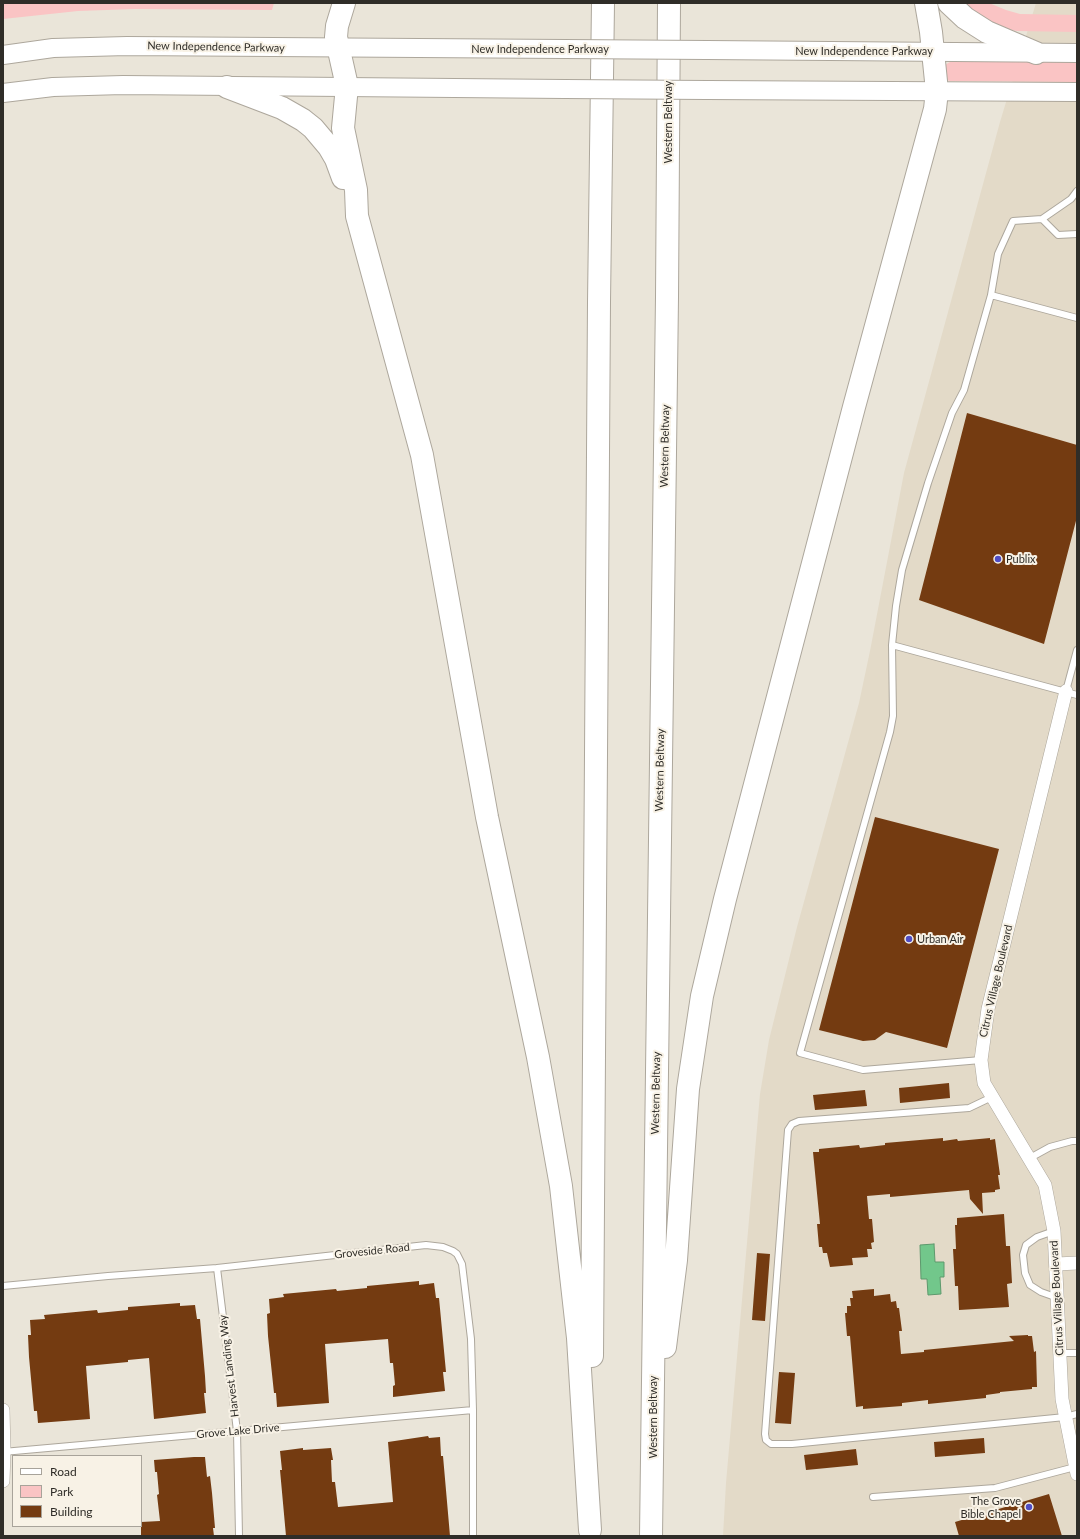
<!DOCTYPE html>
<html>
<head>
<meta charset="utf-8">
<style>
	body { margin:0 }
	#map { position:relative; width:1080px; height:1539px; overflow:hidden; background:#eae5d9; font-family:Lato,sans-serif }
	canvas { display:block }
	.frame { position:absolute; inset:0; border:4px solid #2f2d28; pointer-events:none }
	.legend { position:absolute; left:12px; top:1455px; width:130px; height:72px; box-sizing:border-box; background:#f8f2e6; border:1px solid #a8a39a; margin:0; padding:5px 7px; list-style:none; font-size:12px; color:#2f2d28 }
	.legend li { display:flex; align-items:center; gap:8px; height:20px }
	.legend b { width:20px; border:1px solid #a8a39a }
</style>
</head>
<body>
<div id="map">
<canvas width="1080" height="1539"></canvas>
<div class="frame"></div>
<ul class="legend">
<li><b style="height:5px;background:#fff"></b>Road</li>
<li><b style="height:11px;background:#fac4c4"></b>Park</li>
<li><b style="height:11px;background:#743b11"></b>Building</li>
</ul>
</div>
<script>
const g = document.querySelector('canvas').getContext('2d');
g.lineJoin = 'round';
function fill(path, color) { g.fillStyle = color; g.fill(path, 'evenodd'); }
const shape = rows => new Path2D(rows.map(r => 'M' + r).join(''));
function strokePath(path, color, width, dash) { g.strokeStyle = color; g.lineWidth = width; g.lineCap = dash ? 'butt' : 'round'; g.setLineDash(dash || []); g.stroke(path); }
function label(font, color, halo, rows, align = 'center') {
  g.font = font + ' Lato,sans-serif'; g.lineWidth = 4; g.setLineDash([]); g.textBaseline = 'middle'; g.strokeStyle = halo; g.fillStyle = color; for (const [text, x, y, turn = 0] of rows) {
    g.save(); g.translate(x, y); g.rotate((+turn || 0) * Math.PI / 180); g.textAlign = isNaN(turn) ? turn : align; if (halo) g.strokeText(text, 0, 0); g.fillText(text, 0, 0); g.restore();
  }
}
fill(shape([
	[1036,3,1077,3,1077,1536,723,1536,726,1483,760,1094,769,1040,797,927,859,703,870,651,904,473,1000,122]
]), '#e3dac8');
fill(shape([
	[3,3,274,3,272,10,135,9,78,11,3,19],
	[967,3,989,3,1006,10,1020,14,1077,15,1077,32,1017,31,1001,28,963,6],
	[950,62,1077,62,1077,82,950,81,947,80,943,66]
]), '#fac4c4');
const water = shape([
	[934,1244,935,1262,944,1262,944,1277,940,1277,941,1294,928,1295,927,1279,921,1279,920,1245,934,1244]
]);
fill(water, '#72c78b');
strokePath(water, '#5e996d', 1);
fill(shape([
	[967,413,1077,445,1077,517,1044,644,919,600],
	[875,817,999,849,947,1048,886,1032,875,1040,863,1041,819,1030],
	[949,1083,950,1098,900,1103,899,1088],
	[865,1090,867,1106,815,1110,813,1095],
	[943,1138,943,1141,957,1139,958,1141,990,1138,990,1140,995,1139,1000,1175,998,1175,1000,1189,995,1190,995,1192,982,1193,983,1214,970,1199,969,1190,890,1197,890,1194,867,1196,869,1219,872,1219,874,1242,871,1243,872,1249,867,1249,868,1257,852,1258,853,1265,830,1267,827,1253,823,1253,822,1247,819,1247,817,1224,820,1224,813,1152,819,1152,819,1149,859,1145,860,1148,885,1145,885,1143],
	[1004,1214,1006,1246,1010,1246,1012,1283,1007,1284,1009,1307,959,1310,958,1286,955,1286,953,1249,956,1249,955,1225,957,1225,957,1218],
	[757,1253,770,1254,765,1321,752,1320],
	[419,1281,419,1285,434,1283,436,1298,439,1298,446,1372,443,1372,445,1391,393,1397,393,1386,395,1385,393,1363,390,1363,388,1339,325,1344,329,1403,277,1407,276,1393,274,1393,268,1336,267,1314,270,1313,269,1299,284,1297,283,1294,336,1289,337,1291,367,1288,367,1286],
	[874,1289,874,1296,890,1294,891,1302,896,1301,897,1308,899,1308,902,1331,899,1331,901,1354,924,1352,924,1350,1014,1341,1009,1336,1028,1335,1028,1336,1032,1336,1034,1352,1036,1351,1037,1387,1032,1387,1032,1389,1000,1392,1000,1393,986,1395,986,1398,928,1404,928,1400,902,1403,902,1406,863,1409,863,1406,856,1407,850,1336,847,1336,845,1313,847,1313,847,1306,851,1306,850,1298,853,1298,852,1291],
	[180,1303,180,1306,195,1305,197,1319,200,1319,205,1376,206,1393,204,1393,206,1413,154,1419,149,1358,128,1360,128,1362,86,1366,90,1419,38,1423,37,1411,34,1411,29,1357,28,1335,31,1335,30,1320,45,1319,44,1315,97,1310,98,1313,128,1310,128,1307],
	[779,1372,795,1373,791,1424,775,1423],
	[428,1436,429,1438,440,1437,441,1456,443,1456,450,1536,286,1536,280,1470,282,1470,280,1451,303,1448,303,1450,331,1448,333,1460,331,1460,332,1482,335,1482,338,1507,393,1502,388,1442],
	[984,1438,985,1453,935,1457,934,1442],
	[856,1449,858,1465,806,1470,804,1455],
	[194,1457,205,1457,207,1477,210,1476,212,1493,215,1528,213,1528,214,1536,141,1536,141,1522,160,1521,157,1495,159,1494,157,1472,155,1472,154,1460],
	[1049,1494,1062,1536,959,1536,955,1522]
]), '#743b11');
const lane = shape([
	[1042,219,1058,235,1077,234],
	[991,295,998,254,1013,221,1042,219,1071,199,1077,191],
	[892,645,1077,695],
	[1066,691,1077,650],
	[981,1060,863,1070,800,1053,890,732,893,716,892,645,896,606,902,570,928,483,952,413,964,390,991,295,1077,318],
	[992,1097,969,1108,799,1121,792,1124,788,1130,765,1434,766,1440,771,1444,792,1444,1065,1417,1077,1414],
	[1030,1158,1050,1147,1072,1141,1077,1141],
	[1054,1231,1037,1237,1026,1245,1023,1255,1025,1273,1030,1285,1041,1292,1058,1298],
	[217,1268,237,1431,239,1536],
	[3,1286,108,1276,217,1268,426,1245,443,1247,453,1251,457,1254,462,1264,471,1339,473,1410,473,1536],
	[1060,1353,1077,1353],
	[3,1452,473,1410],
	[873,1497,995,1488,1075,1467]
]);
const street = shape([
	[1066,691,988,1009,981,1060,984,1083,1045,1185,1054,1231,1062,1399,1077,1474],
	[1057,1264,1077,1263],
	[3,1410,4,1452,3,1481]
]);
const secondary = shape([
	[707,50,1077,53],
	[3,55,53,48,127,46,565,49],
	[707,90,1077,92],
	[3,93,53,87,123,85,565,89]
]);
const highway = shape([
	[344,3,337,26,336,37,347,86,343,128,356,190,357,216,422,455,487,817,538,1057,561,1186,578,1338,590,1530],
	[949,3,965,18,987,32,1036,53],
	[227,87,282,108,303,120,313,128,329,147,336,159,343,178],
	[665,1347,676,1260,688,1089,702,996,725,899,854,407,935,109,937,91,931,32,926,3],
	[592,1356,599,302,603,3],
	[651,1536,667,297,669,3]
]);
strokePath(lane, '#ada79c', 8);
strokePath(street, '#ada79c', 14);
strokePath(secondary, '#ada79c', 20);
strokePath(highway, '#ada79c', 24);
strokePath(lane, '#fff', 6);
strokePath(street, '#fff', 13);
strokePath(secondary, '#fff', 18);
strokePath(highway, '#fff', 22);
const secondaryBridge = shape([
	[565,49,707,50],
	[565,89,707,90]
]);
strokePath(secondaryBridge, '#ada79c', 20, []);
strokePath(secondaryBridge, '#fff', 18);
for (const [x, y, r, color] of [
	[998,559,4,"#4f4dc4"],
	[909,939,4,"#4f4dc4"],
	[1029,1507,4,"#4f4dc4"]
]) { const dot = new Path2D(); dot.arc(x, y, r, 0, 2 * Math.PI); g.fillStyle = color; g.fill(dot); strokePath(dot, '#f8f2e6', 1.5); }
label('11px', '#2f2d28', '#f8f2e6', [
	["New Independence Parkway",216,47,1],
	["New Independence Parkway",540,49],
	["New Independence Parkway",864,51],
	["Western Beltway",668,122,-90],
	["Western Beltway",665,446,-89],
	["Western Beltway",660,770,-89],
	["Citrus Village Boulevard",996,981,-77],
	["Western Beltway",656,1093,-89],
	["Groveside Road",372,1251,-6],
	["Citrus Village Boulevard",1057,1298,-93],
	["Harvest Landing Way",229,1366,-97],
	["Western Beltway",653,1417,-90],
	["Grove Lake Drive",238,1431,-5]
]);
label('11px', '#2f2d28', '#f8f2e6', [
	["Publix",1006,559],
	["Urban Air",917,939],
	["The Grove",1021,1501,"right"],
	["Bible Chapel",1021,1514,"right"]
], 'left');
</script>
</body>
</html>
